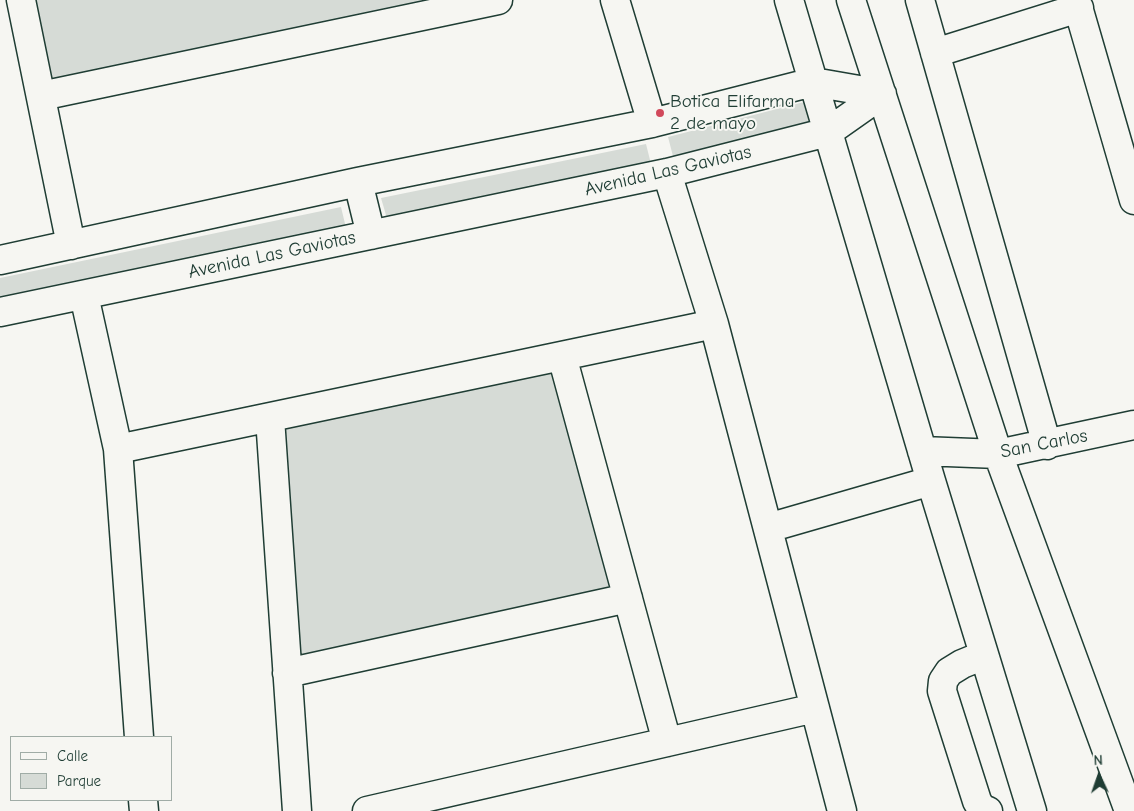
<!DOCTYPE html>
<html>
<head>
<meta charset="utf-8">
<style>
	body { margin:0 }
	#map { position:relative; width:1134px; height:811px; overflow:hidden; background:#f6f6f2; font-family:"Comic Neue",sans-serif }
	canvas { display:block }
	.legend { position:absolute; left:10px; top:736px; width:162px; height:65px; box-sizing:border-box; background:#f6f6f2; border:1px solid #a0aca6; margin:0; padding:6px 9px; list-style:none; font-size:15px; color:#1f3d34 }
	.legend li { display:flex; align-items:center; gap:10px; height:25px }
	.legend b { width:25px; border:1px solid #a0aca6 }
	.north { position:absolute; left:1074px; top:751px; width:50px; height:50px; -webkit-text-stroke:4px #f6f6f2; paint-order:stroke; rotate:357deg; font-size:14px; font-weight:700; line-height:20px; text-align:center; color:#1f3d34 }
	.north::after { content:''; display:block; margin:auto; width:18px; height:22px; background:#1f3d34; clip-path:polygon(50% 0,100% 100%,50% 72%,0 100%) }
</style>
</head>
<body>
<div id="map">
<canvas width="1134" height="811"></canvas>
<ul class="legend">
<li><b style="height:6px;background:#f6f6f2"></b>Calle</li>
<li><b style="height:14px;background:#d6dbd6"></b>Parque</li>
</ul>
<div class="north">N</div>
</div>
<script>
const g = document.querySelector('canvas').getContext('2d');
g.lineJoin = 'round';
function fill(path, color) { g.fillStyle = color; g.fill(path, 'evenodd'); }
const shape = rows => new Path2D(rows.map(r => 'M' + r).join(''));
function strokePath(path, color, width, dash) { g.strokeStyle = color; g.lineWidth = width; g.lineCap = dash ? 'butt' : 'round'; g.setLineDash(dash || []); g.stroke(path); }
function label(font, color, halo, rows, align = 'center') {
  g.font = font + ' "Comic Neue",sans-serif'; g.lineWidth = 4; g.setLineDash([]); g.textBaseline = 'middle'; g.strokeStyle = halo; g.fillStyle = color; for (const [text, x, y, turn = 0] of rows) {
    g.save(); g.translate(x, y); g.rotate((+turn || 0) * Math.PI / 180); g.textAlign = isNaN(turn) ? turn : align; if (halo) g.strokeText(text, 0, 0); g.fillText(text, 0, 0); g.restore();
  }
}
fill(shape([
	[32,0,447,0,49,83],
	[804,102,810,124,674,160,668,137],
	[646,144,652,168,388,222,381,198],
	[341,207,347,232,0,305,0,278],
	[557,371,619,586,302,661,295,657,280,433,285,424]
]), '#d6dbd6');
const minor = shape([
	[21,0,71,245],
	[615,0,652,123],
	[789,0,931,481,1032,811],
	[851,0,998,454,1129,811],
	[920,0,1047,445],
	[1076,0,1134,200],
	[935,53,1079,8],
	[41,96,498,0],
	[667,173,714,324,842,811],
	[358,182,371,235],
	[0,260,358,182,652,123,813,82,882,94],
	[84,295,118,449,139,737],
	[0,312,667,173,828,132,882,94],
	[562,356,667,742],
	[270,418,297,811],
	[118,449,714,324],
	[922,451,998,454,1134,425],
	[768,528,931,481],
	[984,655,962,664,949,672,943,681,942,691,977,801,981,808,988,811],
	[287,673,628,598],
	[143,800,144,811],
	[367,811,815,708]
]);
strokePath(minor, '#1f3d34', 31);
strokePath(minor, '#f6f6f2', 28);
for (const [x, y, r, color] of [
	[660,113,5,"#d1495b"]
]) { const dot = new Path2D(); dot.arc(x, y, r, 0, 2 * Math.PI); g.fillStyle = color; g.fill(dot); strokePath(dot, '#f6f6f2', 2); }
label('19px', '#1f3d34', '#f6f6f2', [
	["Botica Elifarma",670,102],
	["2 de mayo",670,124]
], 'left');
label('19px', '#1f3d34', '#f6f6f2', [
	["Avenida Las Gaviotas",668,171,-13],
	["Avenida Las Gaviotas",272,255,-12],
	["San Carlos",1044,444,-11]
]);
</script>
</body>
</html>
